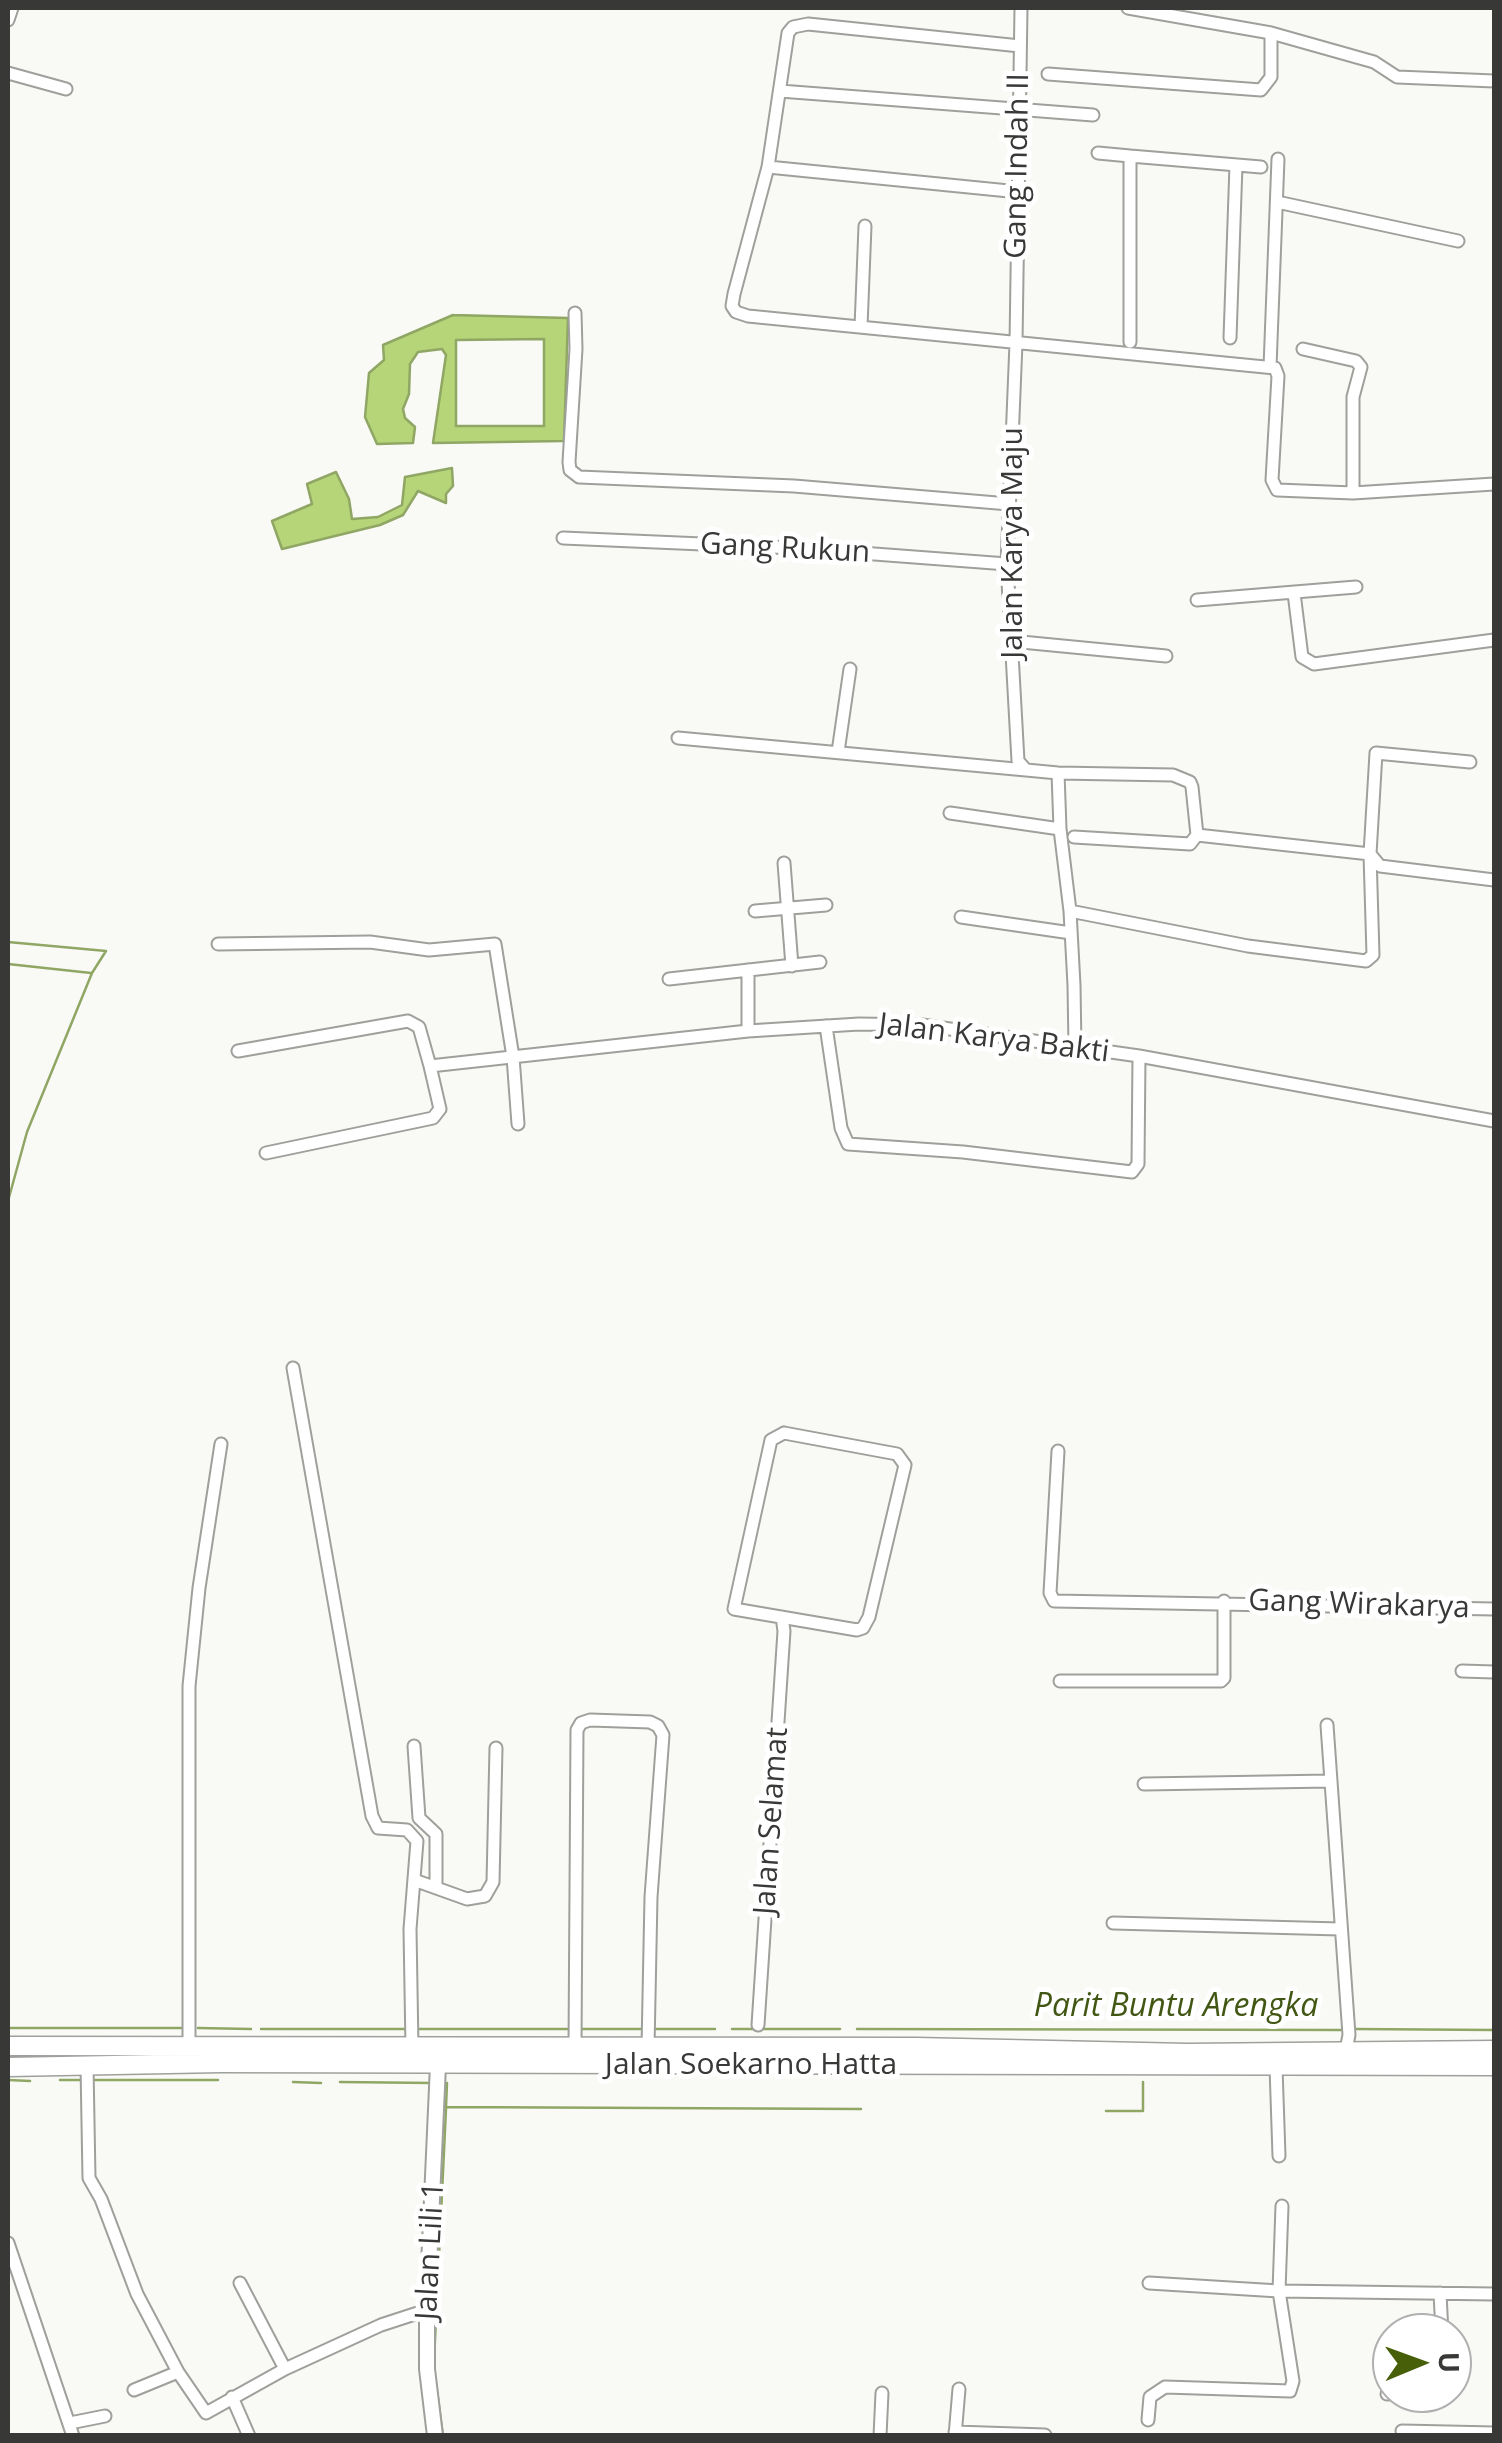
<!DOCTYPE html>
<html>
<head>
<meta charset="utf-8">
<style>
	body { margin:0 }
	#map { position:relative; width:1502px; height:2443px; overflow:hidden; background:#f9faf6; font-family:"Open Sans",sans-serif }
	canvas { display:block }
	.frame { position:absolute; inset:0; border:10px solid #383937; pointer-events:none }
	.north { position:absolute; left:1372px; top:2313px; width:100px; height:100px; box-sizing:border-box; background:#fff; border:2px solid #afb0af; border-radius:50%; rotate:89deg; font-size:28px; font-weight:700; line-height:40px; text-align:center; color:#383937 }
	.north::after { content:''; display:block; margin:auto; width:35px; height:45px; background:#485f09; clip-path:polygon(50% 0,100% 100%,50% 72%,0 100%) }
</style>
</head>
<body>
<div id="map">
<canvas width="1502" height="2443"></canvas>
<div class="frame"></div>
<div class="north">U</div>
</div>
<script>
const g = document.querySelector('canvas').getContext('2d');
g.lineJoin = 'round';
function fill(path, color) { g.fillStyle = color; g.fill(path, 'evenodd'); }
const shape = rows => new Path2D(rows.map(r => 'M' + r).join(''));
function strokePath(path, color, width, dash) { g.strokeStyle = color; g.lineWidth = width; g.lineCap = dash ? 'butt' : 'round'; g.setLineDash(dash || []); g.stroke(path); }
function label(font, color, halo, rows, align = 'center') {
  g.font = font + ' "Open Sans",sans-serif'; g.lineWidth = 10; g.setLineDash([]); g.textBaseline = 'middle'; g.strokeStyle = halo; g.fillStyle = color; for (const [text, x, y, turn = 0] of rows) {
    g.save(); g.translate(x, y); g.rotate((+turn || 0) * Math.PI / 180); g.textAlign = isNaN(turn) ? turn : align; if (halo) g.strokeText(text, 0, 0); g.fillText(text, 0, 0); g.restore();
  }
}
const water = shape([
	[453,315,568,318,564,441,433,443,446,355,442,349,418,352,410,364,409,394,403,409,405,418,415,427,413,443,377,444,365,417,369,373,384,360,383,345,453,315],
	[544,339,544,426,456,426,456,340,544,339],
	[452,468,453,486,446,494,446,503,418,491,403,515,380,525,282,549,272,521,312,504,307,484,336,472,349,499,352,519,378,517,402,505,405,477,452,468]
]);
fill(water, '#b5d578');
strokePath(water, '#90a664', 2.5);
strokePath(shape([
	[8,942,106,951,92,973,27,1132,8,1201],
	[8,964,91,973],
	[8,2028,181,2028],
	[198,2028,251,2029],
	[261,2029,405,2029],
	[418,2029,570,2029],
	[578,2029,645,2029],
	[653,2029,715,2029],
	[732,2029,755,2029],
	[763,2029,840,2029],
	[857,2029,1346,2030],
	[1354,2029,1494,2030],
	[8,2080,30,2081],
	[60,2080,84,2080],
	[92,2080,218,2080],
	[293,2082,321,2083],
	[340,2082,433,2083],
	[441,2083,447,2083,446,2107,861,2109],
	[1106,2111,1143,2111,1143,2082],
	[434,2361,446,2109],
	[436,2383,443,2436]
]), '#90a664', 2.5);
const minor = shape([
	[1021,8,1016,343,1007,564,1018,761,1026,770,1058,773,1173,775,1190,782,1192,787,1197,835,1370,854,1373,955,1366,961,1248,946,1070,911],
	[1128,8,1271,33,1374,62,1397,77,1494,81],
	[8,20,12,8],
	[1020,46,808,24,793,27,788,33,768,167,734,294,732,306,736,312,748,316,1275,368,1278,376,1272,480,1277,490,1353,493,1494,484],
	[8,73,66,89],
	[1048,74,1261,90,1271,77,1271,33],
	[780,91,1093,115],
	[1098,153,1130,156],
	[768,167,1019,192],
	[1277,202,1458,241],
	[575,313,576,349,569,462,570,470,579,477,794,486,1009,504],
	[861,327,865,226],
	[1230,338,1236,165],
	[1130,342,1130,156,1261,167],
	[1303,349,1356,361,1361,367,1353,397,1353,493],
	[1270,367,1278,159],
	[563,538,795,548,1007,564],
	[1294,593,1302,657,1314,664,1494,640],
	[1197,600,1356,587],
	[1011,641,1166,656],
	[678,738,1026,770],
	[838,752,850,669],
	[1470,762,1376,753,1370,854,1380,866,1494,880],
	[1058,773,1060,829,1070,911,1074,985,1075,1048],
	[950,813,1060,829],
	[1074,837,1190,844,1197,835],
	[784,863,792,966],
	[755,911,826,905],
	[961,917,1071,933],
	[218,944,370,942,429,950,495,944,513,1057,518,1124],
	[669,979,820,962],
	[826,1026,841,1128,848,1144,963,1152,1132,1172,1138,1164,1139,1056],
	[748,1031,748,970],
	[238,1051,408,1021,419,1027,430,1066,440,1109,433,1118,266,1153],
	[430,1066,748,1031,859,1024,922,1025,1139,1056,1494,1121],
	[293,1368,372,1816,378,1828,407,1830,417,1841,410,1929,412,2048],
	[784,1433,897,1454,905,1465,869,1617,863,1628,857,1630,734,1609,771,1440,784,1433],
	[1058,1451,1050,1593,1054,1601,1494,1609],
	[1462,1671,1494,1672],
	[1060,1681,1221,1681,1224,1678,1224,1601],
	[1327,1725,1349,2035,1346,2050],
	[414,1746,419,1818,436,1834,436,1888],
	[1144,1784,1330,1781],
	[414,1880,467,1899,485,1896,493,1882,496,1748],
	[1113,1923,1340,1929],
	[758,2025,784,1631,782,1617],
	[189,2047,189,1686,199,1588,221,1444],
	[575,2047,577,1730,581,1723,590,1720,650,1722,658,1726,663,1735,651,1897,648,2047],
	[87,2066,89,2178,101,2199,137,2294,178,2372,206,2413,285,2369,240,2283],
	[1276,2067,1279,2156],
	[8,2243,73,2436],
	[1149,2283,1279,2291,1494,2294],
	[1440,2293,1442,2333],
	[285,2369,381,2325,427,2310],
	[134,2390,178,2372],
	[1387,2394,1431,2393],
	[232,2397,249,2436],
	[1148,2420,1150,2397,1165,2387,1290,2391,1293,2381,1279,2291,1282,2206],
	[70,2423,105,2416],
	[1402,2431,1494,2433],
	[955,2432,1045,2435],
	[880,2436,882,2393],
	[955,2436,959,2389]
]);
const tertiary = shape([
	[435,2436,427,2369,427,2310,438,2065]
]);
const primary = shape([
	[8,2046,916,2047,1187,2053,1494,2050],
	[8,2067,221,2063,1494,2066]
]);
strokePath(minor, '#9ea09c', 15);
strokePath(tertiary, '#9ea09c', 18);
strokePath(primary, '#9ea09c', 21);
strokePath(minor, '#fff', 11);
strokePath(tertiary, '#fff', 14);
strokePath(primary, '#fff', 18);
label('30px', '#383937', '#fff', [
	["Gang Indah II",1018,166,-89],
	["Jalan Karya Maju",1013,543,-90],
	["Gang Rukun",785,549,3],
	["Jalan Karya Bakti",994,1039,7],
	["Gang Wirakarya",1359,1605,2],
	["Jalan Selamat",772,1821,-86],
	["Jalan Soekarno Hatta",751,2065],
	["Jalan Lili 1",431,2251,-87]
]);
label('italic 32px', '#435715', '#fff', [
	["Parit Buntu Arengka",1176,2007]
]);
</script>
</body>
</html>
